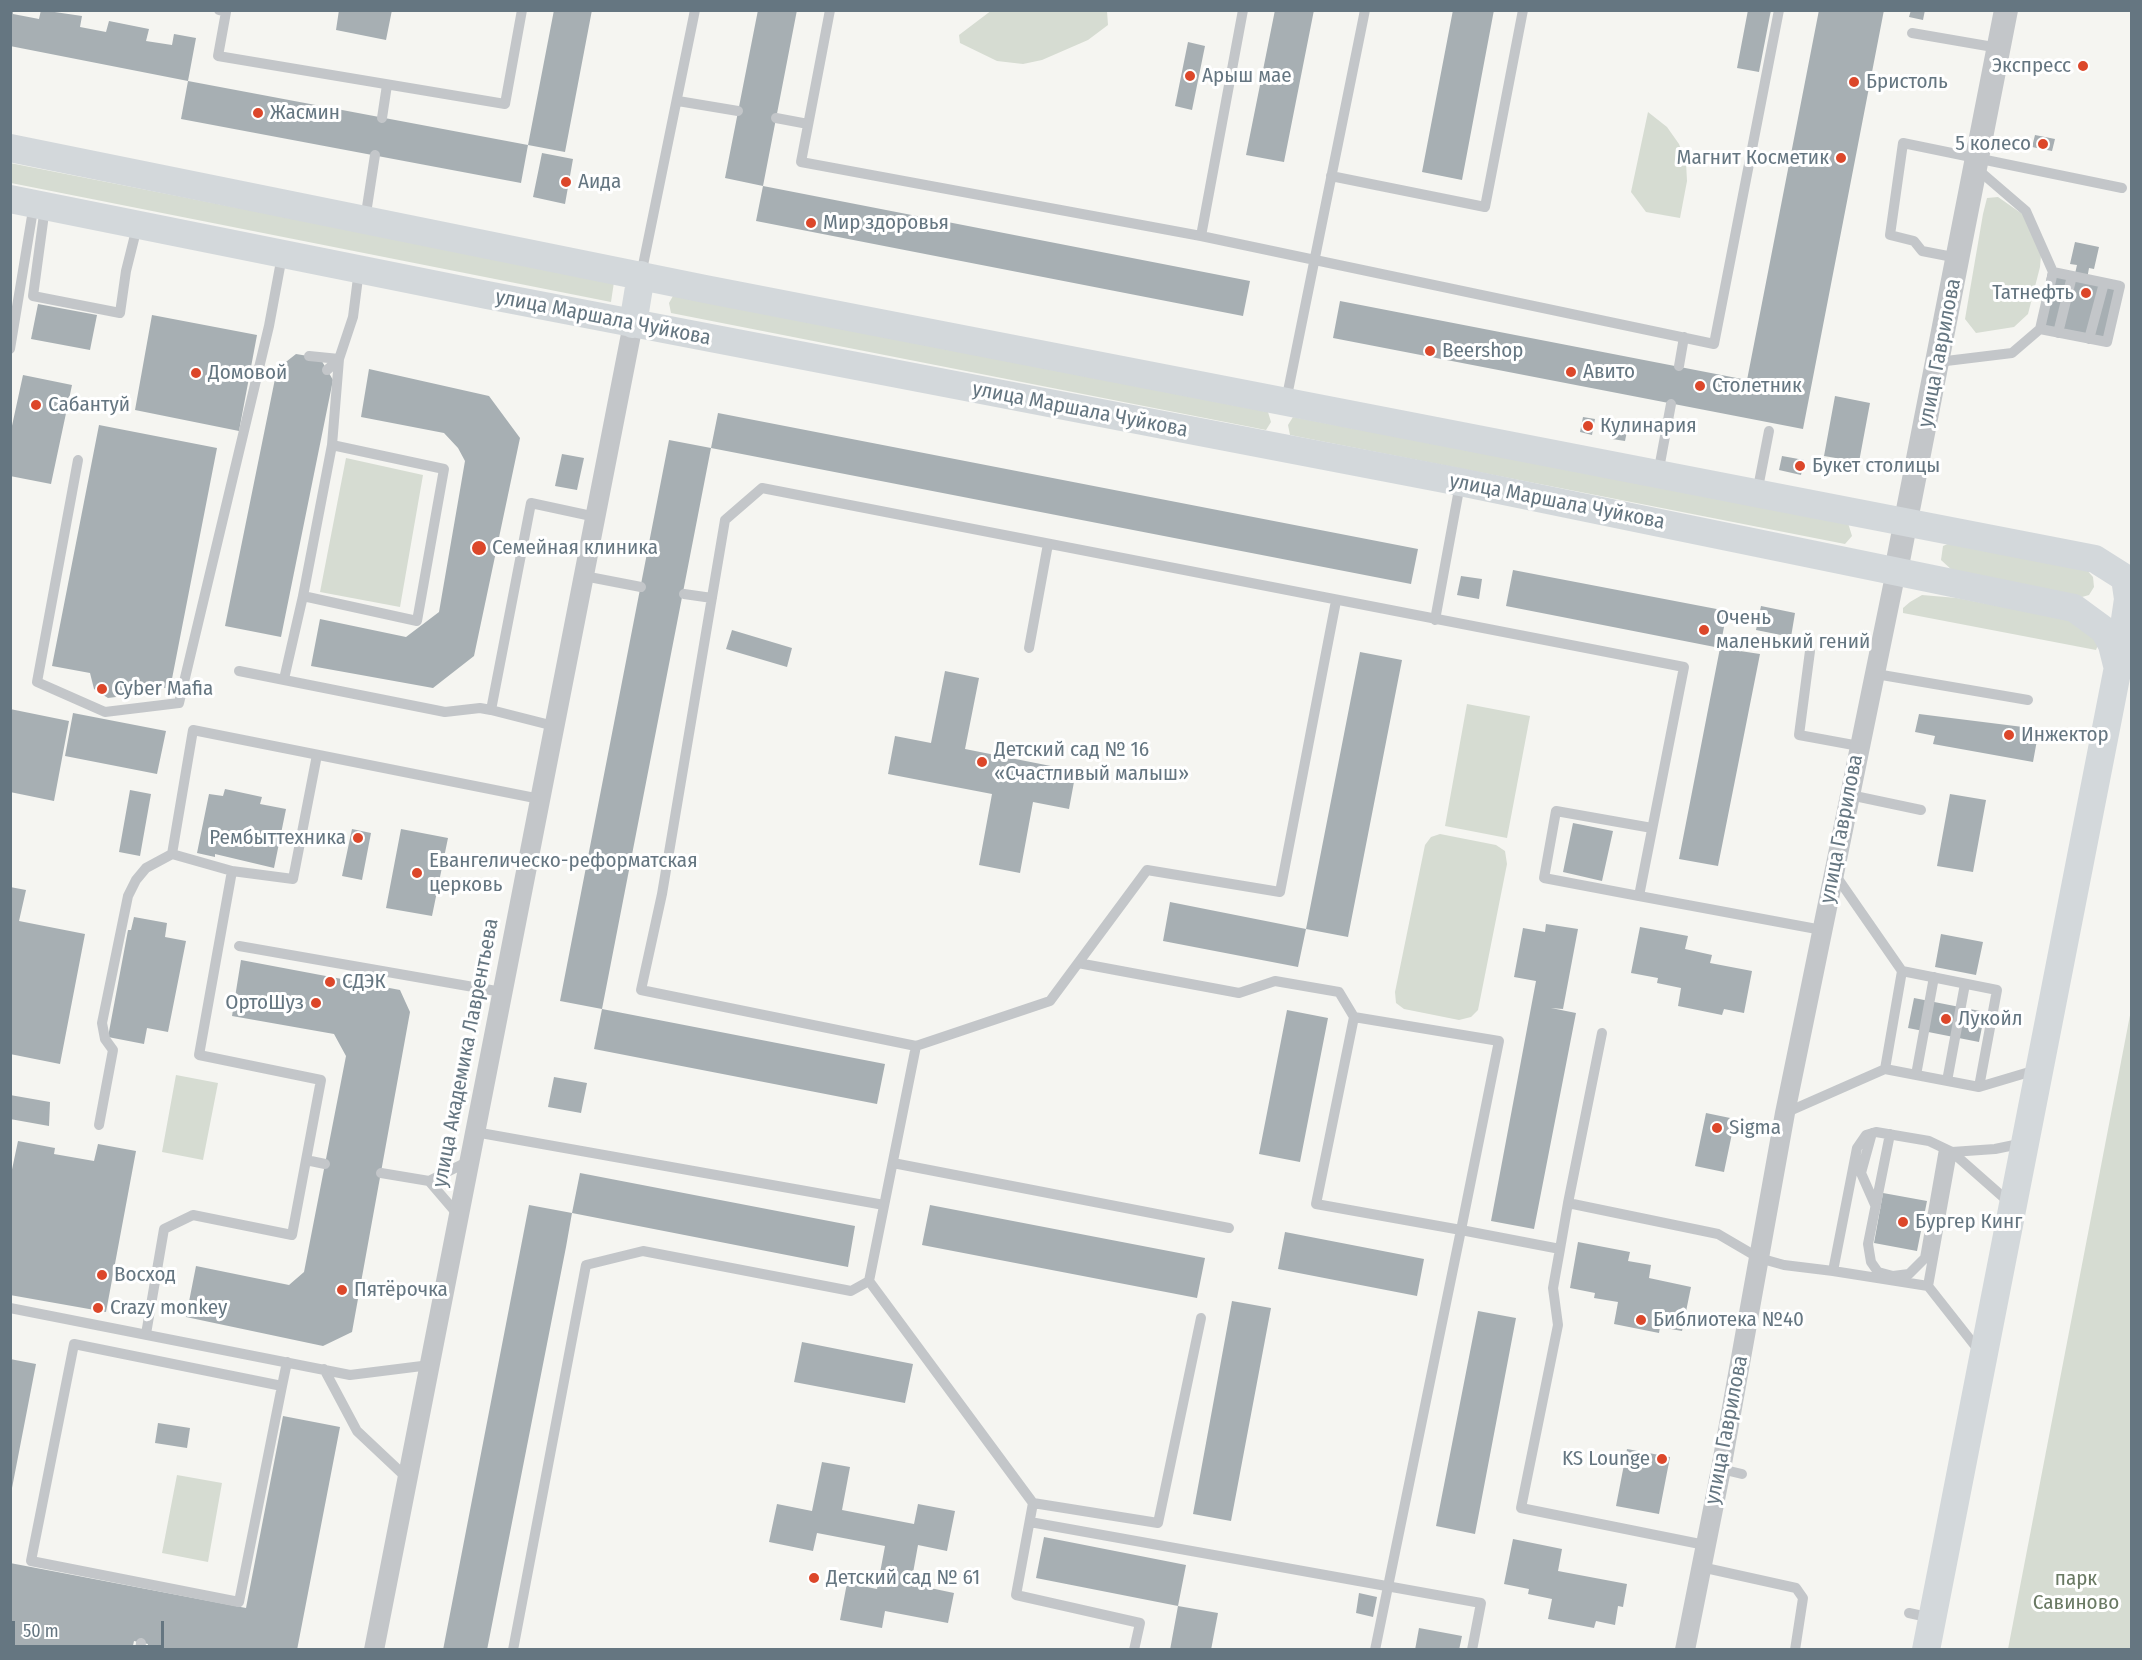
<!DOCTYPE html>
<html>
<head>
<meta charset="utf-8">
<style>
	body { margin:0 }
	#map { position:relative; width:2142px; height:1660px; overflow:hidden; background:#f5f5f1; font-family:"Fira Sans Condensed",sans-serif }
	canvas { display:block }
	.frame { position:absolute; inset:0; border:12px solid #657681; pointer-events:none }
	.scale { position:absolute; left:12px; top:1621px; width:152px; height:27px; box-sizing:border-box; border:3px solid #657681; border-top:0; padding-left:8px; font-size:18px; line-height:21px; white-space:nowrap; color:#657681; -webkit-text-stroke:4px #fff; paint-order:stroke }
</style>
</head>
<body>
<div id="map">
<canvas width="2142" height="1660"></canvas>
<div class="frame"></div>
<div class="scale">50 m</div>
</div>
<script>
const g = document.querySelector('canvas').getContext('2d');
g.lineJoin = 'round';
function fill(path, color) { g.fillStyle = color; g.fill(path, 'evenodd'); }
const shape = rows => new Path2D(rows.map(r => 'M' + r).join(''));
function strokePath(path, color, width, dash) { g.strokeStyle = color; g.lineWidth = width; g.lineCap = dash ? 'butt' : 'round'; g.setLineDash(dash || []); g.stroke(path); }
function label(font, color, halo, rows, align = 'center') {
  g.font = font + ' "Fira Sans Condensed",sans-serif'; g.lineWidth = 6; g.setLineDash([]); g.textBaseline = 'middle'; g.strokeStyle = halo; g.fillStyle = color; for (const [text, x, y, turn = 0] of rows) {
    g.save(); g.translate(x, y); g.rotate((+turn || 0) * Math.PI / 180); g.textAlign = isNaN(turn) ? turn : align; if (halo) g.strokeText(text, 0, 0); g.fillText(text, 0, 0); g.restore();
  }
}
fill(shape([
	[992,10,1107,11,1108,25,1088,40,1042,60,1023,64,997,61,960,43,959,35],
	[1648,112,1667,127,1679,144,1686,162,1687,181,1680,218,1646,212,1631,192],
	[10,163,614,282,611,302,11,183],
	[1998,197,2028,218,2042,243,2040,267,2028,314,2014,327,1976,333,1965,319,1983,214,1987,198],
	[673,296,1268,412,1271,422,1266,430,671,313,669,303],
	[1293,417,1848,523,1852,536,1845,544,1290,435,1288,425],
	[346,458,423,475,400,607,320,592],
	[1950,543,2086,569,2093,577,2094,587,2089,595,2082,597,1953,571,1941,560,1943,546],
	[1922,595,1957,598,2070,620,2090,632,2098,645,2096,650,1903,613,1903,608,1910,602],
	[1467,704,1530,716,1507,838,1445,826],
	[1440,834,1496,845,1505,851,1507,864,1478,1010,1471,1017,1459,1020,1404,1009,1396,1003,1395,992,1425,845,1431,837],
	[2131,1010,2131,1649,2008,1649],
	[176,1075,218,1083,203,1160,162,1152],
	[177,1475,222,1483,208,1562,162,1553]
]), '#d6dcd2');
fill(shape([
	[10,10,13,10,13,14,39,19,41,10,82,16,80,27,106,32,109,21,149,29,146,41,172,45,174,34,196,38,188,81,10,46],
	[339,10,392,10,386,40,336,30],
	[554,10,592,10,565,152,528,145],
	[758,10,797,10,763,186,1250,281,1243,316,756,221,763,186,725,178],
	[1275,10,1314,10,1284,162,1246,155],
	[1453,10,1494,10,1462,180,1422,172],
	[1748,10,1771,10,1759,72,1737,68],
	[1819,10,1884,10,1803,429,1333,338,1340,301,1747,380],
	[1911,10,1925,10,1923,20,1909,17],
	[1188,42,1205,46,1192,110,1175,106],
	[188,81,528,145,521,183,181,119],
	[2035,135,2055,139,2052,151,2032,147],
	[542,153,573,159,565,204,533,197],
	[2075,242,2099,247,2094,269,2089,268,2087,279,2116,285,2104,344,2036,330,2048,272,2074,278,2077,265,2070,264],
	[38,304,97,315,90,350,31,339],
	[152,315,257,335,239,431,135,410],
	[296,354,320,358,333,380,281,637,225,626,277,369],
	[369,369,489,396,520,438,474,656,433,688,311,666,320,619,406,637,439,612,465,461,458,448,444,433,361,417],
	[23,375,72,385,51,484,10,476,10,435],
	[1835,396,1870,403,1859,462,1824,456],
	[718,413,1418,549,1411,584,711,448],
	[1583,417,1595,419,1592,435,1580,432],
	[1614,424,1628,426,1625,441,1612,439],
	[99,425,217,448,170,689,132,681,124,696,108,698,94,689,90,673,52,666],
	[669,440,711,448,602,1009,560,1001],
	[562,454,584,458,577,490,555,486],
	[1782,456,1804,460,1801,475,1779,470],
	[1513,570,1727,611,1720,648,1506,606],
	[1461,576,1482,579,1479,599,1457,595],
	[1761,606,1795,613,1791,637,1756,630],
	[732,630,792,648,787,667,726,649],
	[1720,648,1760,654,1718,866,1679,859],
	[1360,652,1402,660,1348,937,1306,929],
	[945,671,979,678,965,749,1076,771,1069,809,1033,802,1020,873,979,865,992,794,888,774,895,736,931,743],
	[10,709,69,721,54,801,10,792],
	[73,713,166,731,157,774,65,756],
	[1919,714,2039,729,2033,762,1933,744,1935,736,1915,732],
	[225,789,262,797,260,804,286,809,274,868,215,854,215,857,197,853,209,794,223,796],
	[130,790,151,794,140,856,119,852],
	[1950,794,1986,800,1973,872,1937,866],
	[1573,823,1613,831,1602,881,1563,872],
	[352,829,371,833,362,880,342,876],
	[401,829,448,838,432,916,386,908],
	[10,887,26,890,19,921,85,934,60,1064,10,1054],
	[1170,902,1306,929,1298,967,1163,941],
	[134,917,167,923,165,937,186,941,168,1032,147,1028,144,1044,108,1037,128,930,131,930],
	[1546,924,1578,929,1563,1009,1551,1008,1576,1013,1534,1229,1491,1221,1536,981,1514,977,1523,928,1545,932],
	[1640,927,1688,936,1685,949,1712,955,1710,963,1752,971,1744,1013,1724,1009,1722,1015,1678,1006,1681,988,1657,983,1658,978,1631,973],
	[1941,934,1983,942,1976,975,1935,967],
	[241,960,400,990,410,1012,352,1332,323,1346,186,1317,196,1266,289,1285,304,1272,346,1056,334,1034,232,1016],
	[1914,998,1985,1012,1979,1042,1908,1028],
	[602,1009,885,1064,877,1104,594,1049],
	[1287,1010,1328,1018,1300,1162,1259,1154],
	[554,1077,587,1083,581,1113,548,1107],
	[10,1095,50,1102,49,1126,10,1119],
	[1706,1113,1735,1119,1724,1172,1695,1166],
	[18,1141,55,1148,54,1154,94,1161,98,1144,136,1151,106,1312,10,1295,10,1179],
	[580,1173,855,1226,848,1267,572,1213],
	[1883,1193,1927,1201,1917,1251,1874,1243],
	[529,1205,572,1213,566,1247,487,1650,443,1650],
	[930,1205,1205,1258,1197,1298,922,1245],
	[1285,1232,1424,1259,1417,1296,1278,1269],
	[1578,1242,1630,1252,1628,1261,1651,1265,1649,1278,1691,1287,1682,1331,1660,1327,1659,1333,1614,1324,1618,1302,1594,1298,1595,1293,1570,1288],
	[1232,1301,1271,1308,1231,1521,1193,1514],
	[1478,1311,1516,1318,1475,1534,1436,1526],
	[802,1342,913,1364,905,1403,794,1382],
	[10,1359,36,1364,12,1488,10,1488],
	[283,1416,340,1427,297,1650,147,1650,148,1644,134,1641,132,1650,36,1650,10,1645,10,1563,246,1608],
	[158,1423,190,1428,187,1448,155,1443],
	[1627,1449,1670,1457,1659,1514,1616,1506],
	[822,1462,850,1467,842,1510,914,1524,918,1504,955,1511,947,1551,918,1545,911,1584,954,1593,948,1623,885,1611,882,1628,840,1620,847,1583,877,1589,885,1546,817,1533,813,1551,769,1542,777,1504,812,1511],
	[1044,1537,1186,1565,1178,1606,1036,1578],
	[1513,1539,1562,1549,1558,1571,1627,1584,1623,1607,1618,1606,1615,1625,1596,1621,1594,1628,1548,1619,1552,1599,1528,1594,1529,1589,1504,1584],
	[1359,1593,1377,1597,1373,1617,1356,1613],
	[1178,1606,1218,1613,1211,1650,1170,1650],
	[1419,1628,1462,1636,1459,1650,1415,1650]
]), '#a7afb3');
strokePath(shape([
	[219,10,226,12,218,56,505,104,522,10],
	[830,10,801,162,1201,236,1714,344,1779,10],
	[1912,33,1999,48],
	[678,101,738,111],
	[382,118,387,85],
	[776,118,808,124],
	[1331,176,1485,207,1523,10],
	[45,207,33,296,120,313,126,271,137,227],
	[365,220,375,155],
	[1201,236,1243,10],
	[1958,258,1922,251,1914,241,1890,235,1903,143,2122,188],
	[641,275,695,10],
	[2040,329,2107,342,2120,286,2053,272],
	[2058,333,2072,276],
	[2089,339,2104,283],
	[10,349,34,204],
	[309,356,339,359],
	[1938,362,2012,353,2040,329,2053,272,2026,211,1976,168],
	[1679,366,1684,337],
	[327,370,339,359],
	[1286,401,1365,10],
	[332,445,444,469,417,621,303,596,332,445,339,359,353,317,359,270],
	[78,460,37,682,105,712,179,703,269,326,282,256],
	[1658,474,1671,404],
	[1757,493,1769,431],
	[584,576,641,587],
	[684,594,712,598],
	[1435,620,1460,484],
	[1029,648,1048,544],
	[1810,651,1799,735,1859,746],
	[239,671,445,712,480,708,491,710],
	[1876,674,2028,700],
	[284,679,303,596],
	[554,726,491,710,531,503,596,517],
	[317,755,293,879,232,871,172,854,193,730,540,799],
	[1850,795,1921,810],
	[1834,873,1902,971,1885,1069],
	[1639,896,1544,878,1556,811,1652,828],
	[239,946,502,992],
	[1078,963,1239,993,1275,981,1339,992,1354,1017],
	[1902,971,1997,990,1979,1087],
	[916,1046,641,990,662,894,725,520,762,488,1684,667,1639,896,1822,930],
	[1916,1075,1934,977],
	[1947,1081,1965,984],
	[1785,1113,1885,1069,1979,1087,2036,1070],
	[99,1125,113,1050,105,1039,102,1023,128,896,136,880,146,868,172,854],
	[475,1132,884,1205],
	[1876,1132,1929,1141,1952,1152,1928,1286,1833,1271,1857,1148,1866,1135,1876,1132],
	[1872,1133,1861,1173,1876,1207],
	[1890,1134,1868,1244,1871,1262,1878,1272,1893,1276,1909,1274,1925,1258,1944,1149],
	[306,1160,325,1164],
	[893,1163,1229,1228],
	[381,1173,429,1181],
	[1568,1203,1602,1033],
	[2011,1204,1952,1152,1995,1149,2024,1143],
	[459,1216,429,1181,469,1161],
	[1560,1249,1553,1288,1558,1325,1521,1508,1705,1545],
	[869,1281,1033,1503,1158,1523,1201,1318],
	[1928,1286,1980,1352],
	[10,1308,350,1375,430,1365],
	[146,1334,164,1229,193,1215,292,1235,321,1080,199,1055,232,871],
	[324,1369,357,1431,408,1479],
	[282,1386,74,1344,31,1561,239,1602,282,1386,287,1362],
	[1721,1469,1742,1474],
	[1033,1503,1016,1595,1140,1623,1134,1650],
	[1030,1522,1481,1603,1472,1650],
	[1701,1567,1796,1588,1803,1598,1795,1650],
	[1909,1613,1932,1618],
	[140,1650,141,1643],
	[513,1650,586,1265,643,1251,851,1291,869,1281,916,1046,1050,1001,1147,870,1280,892,1336,601],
	[1375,1650,1461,1230,1499,1041,1354,1017,1316,1204,1461,1230,1560,1249,1568,1203,1718,1234,1759,1258,1784,1265,1833,1271]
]), '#c3c6c9', 10);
strokePath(shape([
	[374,1650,633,324],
	[1685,1650,1721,1469,1785,1113,1896,571]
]), '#c3c6c9', 20);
strokePath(shape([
	[1896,571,2006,10]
]), '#c3c6c9', 24);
strokePath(shape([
	[10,148,705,289,2095,559,2125,578,2128,599,2118,667,1926,1650],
	[10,199,487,295,1460,482,2074,608,2104,630,2112,645,2117,665],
	[633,324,641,275]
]), '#d3d8db', 28);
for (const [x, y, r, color] of [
	[2083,66,6,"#dc472a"],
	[1190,76,6,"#dc472a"],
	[1854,82,6,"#dc472a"],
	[258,113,6,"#dc472a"],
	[2043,144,6,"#dc472a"],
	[1841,158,6,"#dc472a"],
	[566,182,6,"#dc472a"],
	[811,223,6,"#dc472a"],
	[2086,293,6,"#dc472a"],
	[1430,351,6,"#dc472a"],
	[1571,372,6,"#dc472a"],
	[196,373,6,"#dc472a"],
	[1700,386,6,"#dc472a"],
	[36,405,6,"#dc472a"],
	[1588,426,6,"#dc472a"],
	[1800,466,6,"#dc472a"],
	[479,548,8,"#dc472a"],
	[1704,630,6,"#dc472a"],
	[102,689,6,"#dc472a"],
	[2009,735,6,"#dc472a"],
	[982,762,6,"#dc472a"],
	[358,838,6,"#dc472a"],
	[417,873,6,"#dc472a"],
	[330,982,6,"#dc472a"],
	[316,1003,6,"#dc472a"],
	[1946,1019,6,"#dc472a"],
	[1717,1128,6,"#dc472a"],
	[1903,1222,6,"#dc472a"],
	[102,1275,6,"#dc472a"],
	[342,1290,6,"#dc472a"],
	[98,1308,6,"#dc472a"],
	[1641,1320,6,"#dc472a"],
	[1662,1459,6,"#dc472a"],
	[814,1578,6,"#dc472a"]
]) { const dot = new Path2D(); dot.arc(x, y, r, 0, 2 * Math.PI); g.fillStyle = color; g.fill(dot); strokePath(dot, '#fff', 2); }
label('21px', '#657681', '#fff', [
	["Экспресс",2071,66,"right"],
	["Арыш мае",1202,76],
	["Бристоль",1866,82],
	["Жасмин",270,113],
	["5 колесо",2031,144,"right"],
	["Магнит Косметик",1829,158,"right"],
	["Аида",578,182],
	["Мир здоровья",823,223],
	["Татнефть",2074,293,"right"],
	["Beershop",1442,351],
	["Авито",1583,372],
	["Домовой",208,373],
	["Столетник",1712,386],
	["Сабантуй",48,405],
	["Кулинария",1600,426],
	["Букет столицы",1812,466],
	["Семейная клиника",492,548],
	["Очень",1716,618],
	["маленький гений",1716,642],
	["Cyber Mafia",114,689],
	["Инжектор",2021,735],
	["Детский сад № 16",994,750],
	["«Счастливый малыш»",994,774],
	["Рембыттехника",346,838,"right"],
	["Евангелическо-реформатская",429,861],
	["церковь",429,885],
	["СДЭК",342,982],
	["ОртоШуз",304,1003,"right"],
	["Лукойл",1958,1019],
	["Sigma",1729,1128],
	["Бургер Кинг",1915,1222],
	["Восход",114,1275],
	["Пятёрочка",354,1290],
	["Crazy monkey",110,1308],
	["Библиотека №40",1653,1320],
	["KS Lounge",1650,1459,"right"],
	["Детский сад № 61",826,1578]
], 'left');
label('21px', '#657681', '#fff', [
	["улица Маршала Чуйкова",603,318,11],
	["улица Гаврилова",1940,353,-79],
	["улица Маршала Чуйкова",1080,410,11],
	["улица Маршала Чуйкова",1557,502,11],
	["улица Гаврилова",1842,829,-79],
	["улица Академика Лаврентьева",466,1053,-79],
	["улица Гаврилова",1727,1430,-79]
]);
label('21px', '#697963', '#fff', [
	["парк",2076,1579],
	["Савиново",2076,1603]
]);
</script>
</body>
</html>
